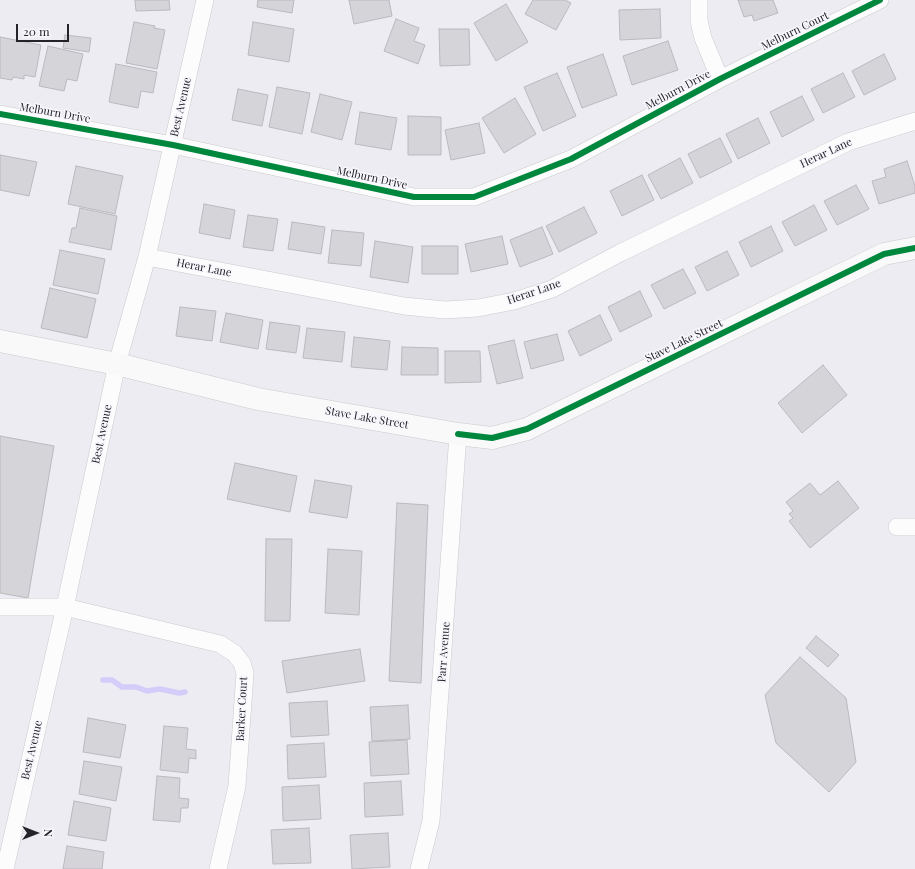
<!DOCTYPE html>
<html>
<head>
<meta charset="utf-8">
<style>
	body { margin:0 }
	#map { position:relative; width:915px; height:869px; overflow:hidden; background:#edecf2; font-family:"Playfair Display",serif }
	canvas { display:block }
	.north { position:absolute; left:16px; top:813px; width:40px; height:40px; -webkit-text-stroke:3px #f8f7fe; paint-order:stroke; rotate:90deg; font-size:11px; font-weight:700; line-height:16px; text-align:center; color:#242327 }
	.north::after { content:''; display:block; margin:auto; width:14px; height:18px; background:#242327; clip-path:polygon(50% 0,100% 100%,50% 72%,0 100%) }
	.scale { position:absolute; left:16px; top:24px; width:53px; height:18px; box-sizing:border-box; border:2px solid #242327; border-top:0; padding-left:5px; font-size:12px; line-height:14px; white-space:nowrap; color:#242327; -webkit-text-stroke:3px #f8f7fe; paint-order:stroke }
</style>
</head>
<body>
<div id="map">
<canvas width="915" height="869"></canvas>
<div class="north">N</div>
<div class="scale">20 m</div>
</div>
<script>
const g = document.querySelector('canvas').getContext('2d');
g.lineJoin = 'round';
const shape = rows => new Path2D(rows.map(r => 'M' + r).join(''));
function strokePath(path, color, width, dash) { g.strokeStyle = color; g.lineWidth = width; g.lineCap = dash ? 'butt' : 'round'; g.setLineDash(dash || []); g.stroke(path); }
function fill(path, color) { g.fillStyle = color; g.fill(path, 'evenodd'); }
function label(font, color, halo, rows, align = 'center') {
  g.font = font + ' "Playfair Display",serif'; g.lineWidth = 3; g.setLineDash([]); g.textBaseline = 'middle'; g.strokeStyle = halo; g.fillStyle = color; for (const [text, x, y, turn = 0] of rows) {
    g.save(); g.translate(x, y); g.rotate((+turn || 0) * Math.PI / 180); g.textAlign = isNaN(turn) ? turn : align; if (halo) g.strokeText(text, 0, 0); g.fillText(text, 0, 0); g.restore();
  }
}
strokePath(shape([
	[103,680,112,680,122,687,136,687,147,691,160,689,179,693,185,692]
]), '#d4cdfa', 5.5);
const building = shape([
	[135,0,169,0,170,10,136,11,135,0],
	[258,0,294,0,292,13,257,7,258,0],
	[349,0,389,0,392,16,354,24,349,0],
	[533,0,565,0,571,3,556,30,525,14,533,0],
	[738,0,773,0,778,13,754,21,752,15,744,17,738,0],
	[506,4,528,42,496,61,474,23,506,4],
	[660,9,661,38,620,40,619,10,660,9],
	[396,19,419,28,414,41,425,45,418,64,384,51,396,19],
	[134,22,155,26,154,28,165,30,157,69,126,63,134,22],
	[253,22,294,29,289,62,248,55,253,22],
	[439,29,469,29,470,65,440,66,439,29],
	[65,35,91,38,89,52,63,48,65,35],
	[0,37,41,45,35,77,24,75,24,79,13,77,12,80,0,78,0,37],
	[668,41,678,70,632,85,623,56,668,41],
	[48,46,83,54,77,81,67,79,64,91,39,86,48,46],
	[603,54,617,95,582,108,567,67,603,54],
	[884,54,896,79,864,95,852,71,884,54],
	[116,64,157,72,153,93,141,91,138,108,109,102,116,64],
	[557,73,576,116,543,131,524,87,557,73],
	[843,73,855,97,823,113,811,89,843,73],
	[277,87,310,93,302,134,269,127,277,87],
	[238,89,268,95,262,126,232,120,238,89],
	[320,94,352,102,342,140,311,132,320,94],
	[802,96,814,120,782,137,770,112,802,96],
	[515,98,536,134,504,153,482,118,515,98],
	[360,112,397,118,391,150,355,144,360,112],
	[408,116,441,117,441,155,408,155,408,116],
	[758,118,770,143,738,159,726,134,758,118],
	[479,123,485,153,451,160,445,130,479,123],
	[720,138,732,162,700,178,688,154,720,138],
	[0,155,37,162,29,196,0,190,0,155],
	[680,158,693,183,661,199,648,175,680,158],
	[907,161,915,186,915,193,879,204,872,181,886,177,884,169,907,161],
	[76,166,123,176,115,214,68,204,76,166],
	[642,175,654,200,622,216,610,191,642,175],
	[856,185,869,209,837,225,824,201,856,185],
	[204,204,235,210,230,239,199,233,204,204],
	[814,205,827,230,795,246,782,222,814,205],
	[584,207,597,233,559,252,546,226,584,207],
	[80,208,117,216,111,250,69,242,72,228,76,228,80,208],
	[248,215,278,219,273,251,243,247,248,215],
	[292,222,325,227,321,254,288,249,292,222],
	[771,226,783,251,751,267,739,242,771,226],
	[542,227,553,254,520,267,510,240,542,227],
	[332,230,364,233,361,266,328,263,332,230],
	[502,236,508,264,471,272,465,244,502,236],
	[375,241,413,247,408,283,370,277,375,241],
	[422,246,458,246,458,274,422,274,422,246],
	[60,250,105,259,98,294,53,285,60,250],
	[727,251,739,275,707,291,695,267,727,251],
	[683,269,696,293,664,309,651,285,683,269],
	[50,288,96,299,87,338,41,328,50,288],
	[640,291,652,316,620,332,608,307,640,291],
	[180,307,216,311,212,341,176,336,180,307],
	[226,313,263,320,258,349,220,342,226,313],
	[600,315,612,340,580,356,568,331,600,315],
	[270,322,300,326,296,353,266,349,270,322],
	[307,328,345,332,342,362,303,358,307,328],
	[557,334,564,360,531,369,524,342,557,334],
	[354,337,390,341,387,370,351,367,354,337],
	[514,340,523,378,497,384,488,346,514,340],
	[402,347,438,348,438,375,401,375,402,347],
	[445,351,480,351,481,382,445,383,445,351],
	[823,365,847,395,802,433,778,403,823,365],
	[0,436,54,446,28,598,0,593,0,436],
	[235,463,297,476,290,512,227,499,235,463],
	[315,480,352,486,347,518,309,512,315,480],
	[838,481,859,508,810,548,789,521,793,518,789,514,793,511,786,502,810,483,820,495,838,481],
	[397,503,428,505,421,683,389,681,397,503],
	[266,539,292,539,290,621,265,621,266,539],
	[328,549,362,551,359,615,325,613,328,549],
	[816,636,839,655,828,667,806,648,816,636],
	[360,649,365,681,287,693,282,661,360,649],
	[800,657,846,698,856,762,829,792,776,743,765,695,800,657],
	[327,701,329,735,291,737,289,703,327,701],
	[408,705,410,739,372,741,370,707,408,705],
	[88,718,126,725,120,758,83,752,88,718],
	[164,726,188,728,186,749,196,750,196,759,189,758,188,773,160,770,164,726],
	[407,740,409,774,371,776,369,742,407,740],
	[324,743,326,777,288,779,287,745,324,743],
	[84,761,122,767,116,801,79,794,84,761],
	[157,776,180,778,179,798,189,799,188,808,181,808,180,822,153,820,157,776],
	[401,781,403,815,365,817,364,783,401,781],
	[319,785,321,819,283,821,282,787,319,785],
	[74,801,111,808,106,841,68,835,74,801],
	[309,828,311,863,273,864,271,830,309,828],
	[388,833,390,867,352,869,350,835,388,833],
	[67,846,104,852,102,869,63,869,67,846]
]);
fill(building, '#d5d4d9');
strokePath(building, '#bab9be', 1);
const minor = shape([
	[699,0,699,21,703,38,720,79],
	[0,114,173,145,414,197,474,197,571,159,720,79,880,0],
	[147,257,404,306,445,310,478,308,514,301,552,289,620,253,848,142,915,121],
	[897,527,915,527],
	[0,607,65,607,220,644,234,653,242,663,245,673,237,786,218,869],
	[5,869,65,607,117,364,147,257,205,0],
	[419,869,431,821,458,434]
]);
const secondary = shape([
	[0,341,117,364,258,399,458,434,492,438,527,429,549,418,884,254,915,248]
]);
strokePath(minor, '#cacace', 18);
strokePath(secondary, '#cacace', 23);
strokePath(minor, '#fcfcfd', 17);
strokePath(secondary, '#f9f9fa', 22);
strokePath(shape([
	[0,114,173,145,414,197,474,197,571,159,720,79,880,0],
	[458,434,492,438,527,429,884,254,915,248]
]), '#00873e', 6);
label('11px', '#242327', '#f8f7fe', [
	["Melburn Court",795,31,-26],
	["Melburn Drive",678,90,-28],
	["Best Avenue",181,107,-77],
	["Melburn Drive",55,113,10],
	["Herar Lane",826,153,-25],
	["Melburn Drive",372,178,12],
	["Herar Lane",204,268,11],
	["Herar Lane",534,292,-19],
	["Stave Lake Street",684,341,-26],
	["Stave Lake Street",367,418,10],
	["Best Avenue",102,434,-78],
	["Parr Avenue",444,652,-86],
	["Barker Court",242,709,-87],
	["Best Avenue",32,750,-77]
]);
</script>
</body>
</html>
